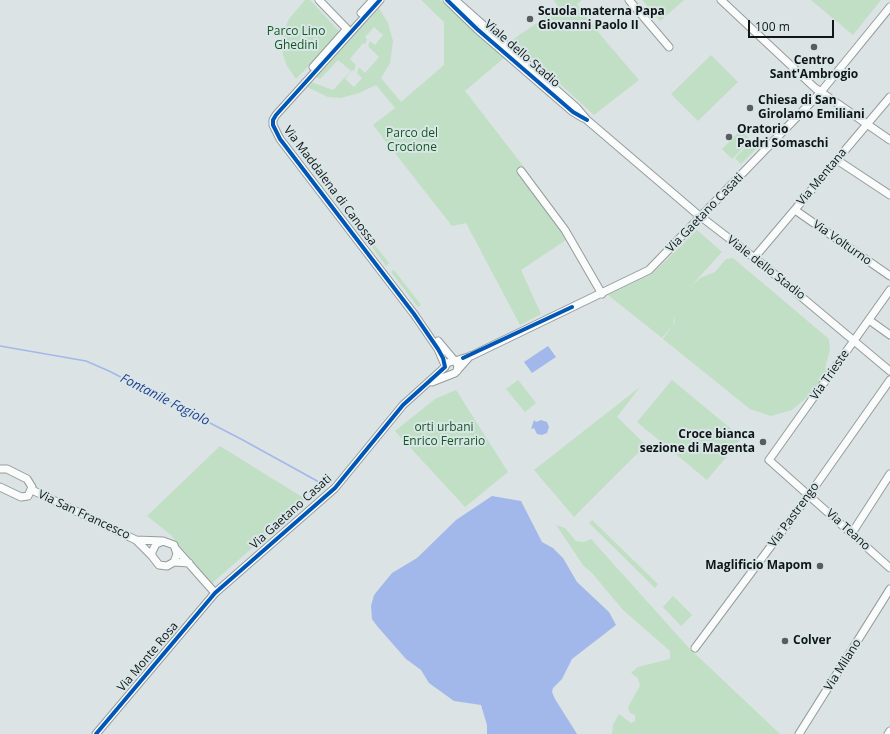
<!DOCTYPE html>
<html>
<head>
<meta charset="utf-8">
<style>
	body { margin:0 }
	#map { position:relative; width:890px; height:734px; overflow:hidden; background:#dce3e4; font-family:"Open Sans",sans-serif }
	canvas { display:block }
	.scale { position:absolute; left:748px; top:20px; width:86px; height:18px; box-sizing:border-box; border:2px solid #111516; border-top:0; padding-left:5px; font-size:12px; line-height:14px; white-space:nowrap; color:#111516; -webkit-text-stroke:3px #d9e6e8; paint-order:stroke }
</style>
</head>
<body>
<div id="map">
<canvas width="890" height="734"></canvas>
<div class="scale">100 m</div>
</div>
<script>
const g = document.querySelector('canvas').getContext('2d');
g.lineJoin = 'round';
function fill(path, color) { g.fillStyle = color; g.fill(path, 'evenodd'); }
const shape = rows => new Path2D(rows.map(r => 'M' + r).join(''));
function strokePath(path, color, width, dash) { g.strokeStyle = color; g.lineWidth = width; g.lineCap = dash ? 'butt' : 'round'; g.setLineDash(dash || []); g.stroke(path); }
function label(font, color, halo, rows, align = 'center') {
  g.font = font + ' "Open Sans",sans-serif'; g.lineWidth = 4; g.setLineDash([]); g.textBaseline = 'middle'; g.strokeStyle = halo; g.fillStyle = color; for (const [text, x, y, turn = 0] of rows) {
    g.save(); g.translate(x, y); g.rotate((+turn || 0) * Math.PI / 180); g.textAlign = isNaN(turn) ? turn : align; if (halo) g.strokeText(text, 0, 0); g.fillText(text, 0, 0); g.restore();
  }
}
fill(shape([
	[305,0,310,0,338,30,339,35,296,79,287,66,283,55,282,42,284,30,289,19],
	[421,0,440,0,504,58,465,91,524,167,517,173,559,227,566,240,521,270,541,314,520,325,466,223,452,226,373,125,395,108,376,85,359,93,341,98,328,97,307,87,311,82,333,90,351,71,338,60,320,79,316,77,379,8,388,23,393,41,390,63,381,78,401,102,444,65,444,22],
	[374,27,383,35,375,45,370,41,368,46,379,57,365,73,359,67,357,73,362,78,354,87,345,79,352,70,354,71,356,65,350,59,363,43,365,44,367,39,365,37],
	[554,0,582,0,577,4,603,38,639,80,594,115,512,40,559,8],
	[642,0,684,0,660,21],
	[811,0,881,0,853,35],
	[711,55,738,82,698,121,671,94],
	[741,130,751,140,732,159,722,149],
	[751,142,757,148,741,164,735,158],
	[325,181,351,213,348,216,322,183],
	[356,221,389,263,386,266,354,223],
	[697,230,722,252,690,287,700,278,715,272,726,259,733,258,829,339,830,350,825,368,829,370,812,393,792,410,771,416,750,409,663,339,675,322,675,316,673,325,662,338,608,295,652,274],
	[394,270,421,305,418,307,391,272],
	[518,380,536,403,525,412,506,389],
	[672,380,742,438,707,480,637,422],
	[640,387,617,417,646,445,574,517,534,470],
	[456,390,508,472,465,507,395,431,435,399],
	[220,446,307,500,211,584,171,535,147,516],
	[592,520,658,584,655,588,589,523],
	[556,525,565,528,576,541,584,542,591,539,688,647,780,734,612,734,613,725,619,714,631,723,635,721,635,715,630,713,628,707,640,686,638,678,631,673,638,667,670,659,670,651,623,610,592,573,583,565],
	[673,596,692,615,681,626,663,607]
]), '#c0dfc5');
fill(shape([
	[548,346,556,357,532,373,524,362],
	[534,420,536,422,541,420,547,422,549,427,547,433,542,435,537,434,534,428,531,429],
	[492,496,521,501,542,542,553,548,563,558,577,582,609,612,616,625,572,659,562,679,553,688,552,692,555,699,577,734,487,734,487,725,481,705,454,701,429,683,421,670,406,659,377,626,372,619,371,606,374,595,392,573,417,558,456,520]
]), '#a2b8ea');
strokePath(shape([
	[0,346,86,361,109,371,241,439,319,482]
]), '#a2b8ea', 1.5);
const minor = shape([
	[319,0,347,29],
	[380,0,276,115,273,120,273,125,280,139,414,314,438,349,445,365],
	[447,0,477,29,573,112,583,118],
	[455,0,576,107,587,120,696,213,761,263,890,371],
	[629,0,669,47],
	[721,0,815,88,890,140],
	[361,13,373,0],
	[313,67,345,31],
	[837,160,890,195],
	[521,171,565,230,602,294],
	[795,210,890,276],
	[754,258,890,97],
	[890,290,769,460,890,568],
	[869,320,890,335],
	[438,341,458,365,457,371],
	[455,361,471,356,649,270,820,93,890,7],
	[432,382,455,373,470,356],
	[0,469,7,469,27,479,32,487,28,496,21,497,0,487],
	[32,490,136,540,163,541],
	[852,533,890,474],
	[136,540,152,556],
	[176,549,215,593],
	[174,562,177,554,174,545,163,541,156,544,152,552,152,556,159,565,167,566,174,562,189,563],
	[695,648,809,495,890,380],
	[96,734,215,593,335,488,403,405,445,367,447,363,453,361],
	[799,734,890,589],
	[888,734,890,731]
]);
strokePath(minor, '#969c9c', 9);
strokePath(minor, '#fafbfb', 7);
strokePath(shape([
	[447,0,477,29,573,112,587,120],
	[463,358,572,307],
	[96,734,215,593,335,488,403,405,445,367,443,358,438,349,414,314,280,139,273,125,273,120,276,115,380,0]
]), '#0057b8', 4);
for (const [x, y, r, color] of [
	[530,19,4,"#585d5e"],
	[814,47,4,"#585d5e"],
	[750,108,4,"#585d5e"],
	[729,137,4,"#585d5e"],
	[763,442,4,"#585d5e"],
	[820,566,4,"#585d5e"],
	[785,641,4,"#585d5e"]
]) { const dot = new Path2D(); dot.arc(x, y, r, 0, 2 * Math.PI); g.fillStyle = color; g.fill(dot); strokePath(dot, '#d9e6e8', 1.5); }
label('bold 12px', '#111516', '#d9e6e8', [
	["Scuola materna Papa",538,12],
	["Giovanni Paolo II",538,26],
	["Centro",814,61,"center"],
	["Sant'Ambrogio",814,75,"center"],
	["Chiesa di San",758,101],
	["Girolamo Emiliani",758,115],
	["Oratorio",737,130],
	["Padri Somaschi",737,144],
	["Croce bianca",755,435,"right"],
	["sezione di Magenta",755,449,"right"],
	["Maglificio Mapom",812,566,"right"],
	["Colver",793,641]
], 'left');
label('12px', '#14581f', '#d9e6e8', [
	["Parco Lino",296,32],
	["Ghedini",296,46],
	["Parco del",412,134],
	["Crocione",412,148],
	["orti urbani",444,428],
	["Enrico Ferrario",444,442]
]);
label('12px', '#111516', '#d9e6e8', [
	["Viale dello Stadio",522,54,41],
	["Via Mentana",822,177,-50],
	["Via Maddalena di Canossa",330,186,53],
	["Via Gaetano Casati",705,213,-46],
	["Via Volturno",842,243,35],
	["Viale dello Stadio",766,268,38],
	["Via Trieste",830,375,-55],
	["Via Gaetano Casati",291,512,-42],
	["Via San Francesco",84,515,25],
	["Via Pastrengo",794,515,-54],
	["Via Teano",848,530,42],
	["Via Monte Rosa",148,657,-50],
	["Via Milano",843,665,-58]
]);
label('italic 13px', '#264091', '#d9e6e8', [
	["Fontanile Fagiolo",165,400,27]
]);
</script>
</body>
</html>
